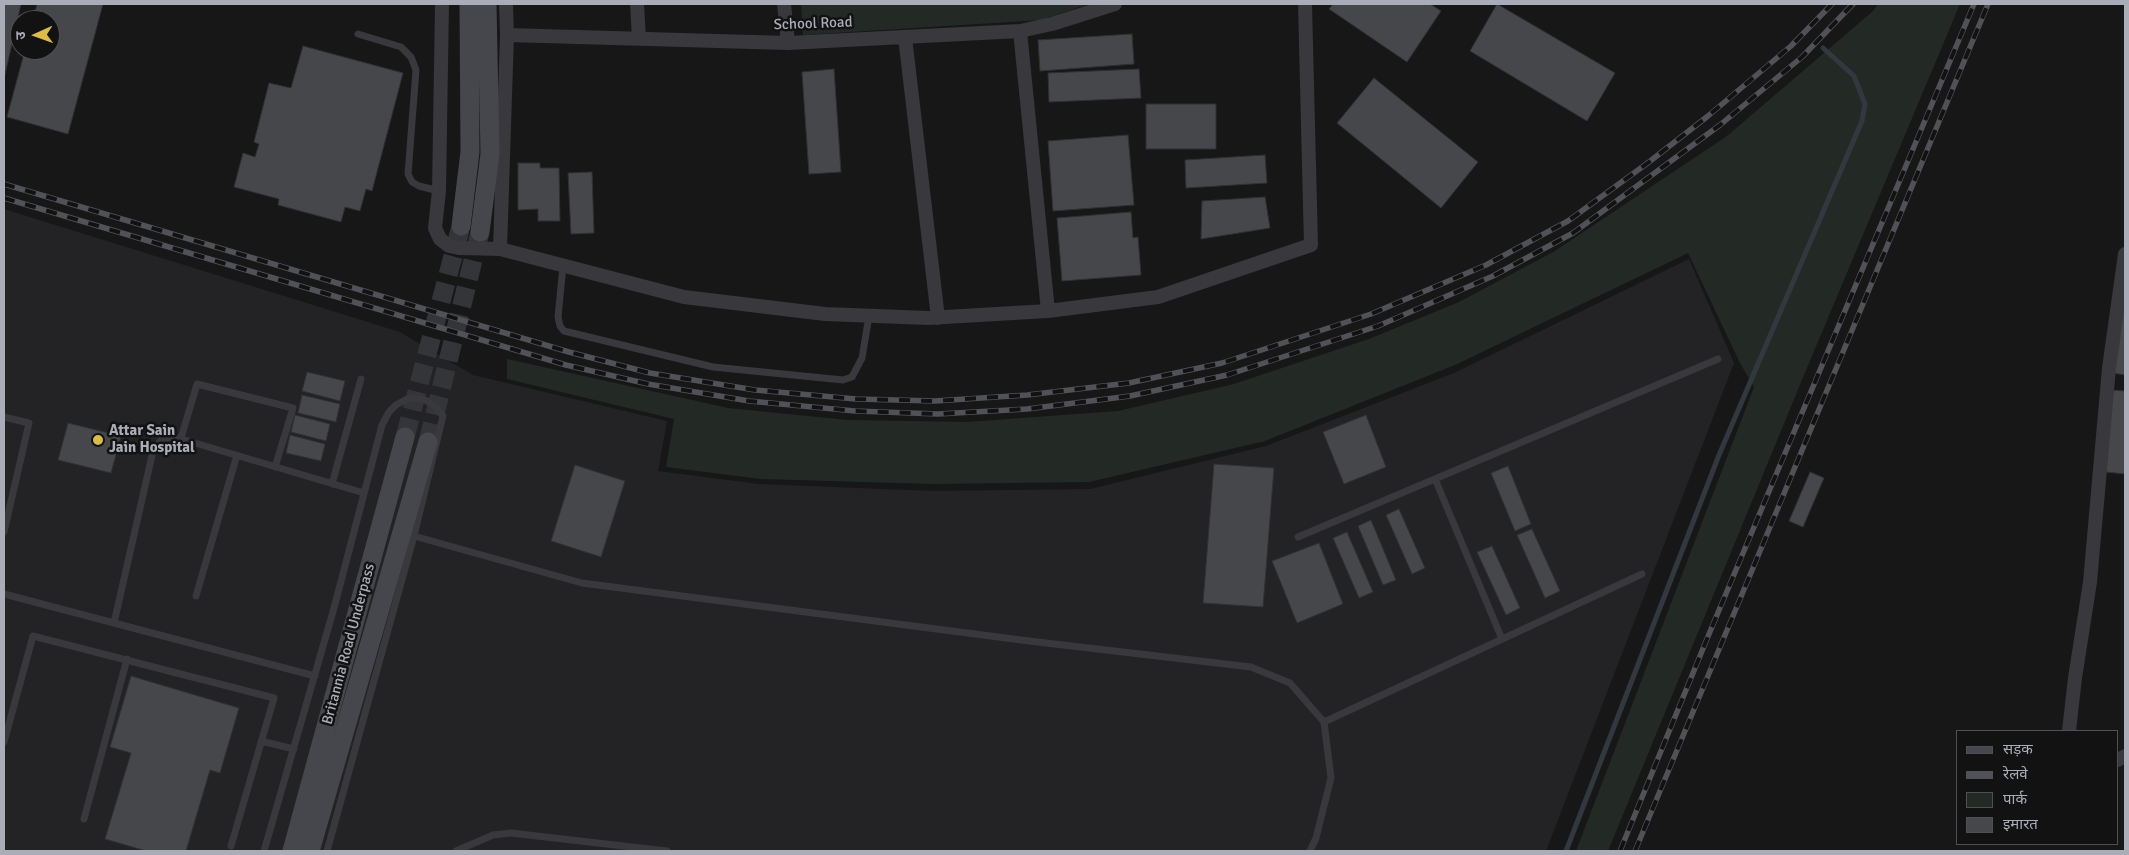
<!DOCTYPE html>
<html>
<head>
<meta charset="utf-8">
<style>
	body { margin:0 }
	#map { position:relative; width:2129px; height:855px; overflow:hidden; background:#171718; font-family:Signika,"Noto Sans Devanagari",sans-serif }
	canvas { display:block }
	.frame { position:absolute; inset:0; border:5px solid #aaadb7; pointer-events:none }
	.legend { position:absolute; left:1956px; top:730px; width:162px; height:115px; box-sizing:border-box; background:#121213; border:1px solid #4f5055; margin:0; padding:6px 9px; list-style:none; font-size:15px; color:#aaadb7 }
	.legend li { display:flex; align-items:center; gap:10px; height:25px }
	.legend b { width:25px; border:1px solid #4f5055 }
	.north { position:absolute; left:10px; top:10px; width:50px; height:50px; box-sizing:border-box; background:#121213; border:1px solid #4f5055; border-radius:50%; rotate:268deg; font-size:14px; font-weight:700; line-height:20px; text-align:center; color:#aaadb7 }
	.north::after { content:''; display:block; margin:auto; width:18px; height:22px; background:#dcbb4b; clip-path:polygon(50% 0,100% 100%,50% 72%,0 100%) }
</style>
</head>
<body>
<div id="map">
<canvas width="2129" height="855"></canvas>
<div class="frame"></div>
<ul class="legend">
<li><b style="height:6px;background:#46474d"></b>सड़क</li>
<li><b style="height:6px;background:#515258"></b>रेलवे</li>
<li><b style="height:14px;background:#232a25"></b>पार्क</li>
<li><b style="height:14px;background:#46474b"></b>इमारत</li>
</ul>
<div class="north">उ</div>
</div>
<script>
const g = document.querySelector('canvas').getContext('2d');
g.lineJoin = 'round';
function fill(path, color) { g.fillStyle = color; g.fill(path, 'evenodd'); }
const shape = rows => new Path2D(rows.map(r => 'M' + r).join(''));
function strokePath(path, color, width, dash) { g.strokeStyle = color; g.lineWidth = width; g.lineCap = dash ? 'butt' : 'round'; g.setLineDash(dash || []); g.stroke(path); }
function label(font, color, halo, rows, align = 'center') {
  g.font = font + ' Signika,sans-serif'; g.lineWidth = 5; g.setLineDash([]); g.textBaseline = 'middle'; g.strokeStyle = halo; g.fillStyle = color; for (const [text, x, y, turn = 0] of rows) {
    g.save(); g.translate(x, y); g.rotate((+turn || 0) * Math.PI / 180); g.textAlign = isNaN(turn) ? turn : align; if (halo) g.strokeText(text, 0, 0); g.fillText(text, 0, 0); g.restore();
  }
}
fill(shape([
	[4,209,400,332,473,375,667,421,658,471,759,484,933,491,1090,489,1266,446,1454,373,1689,259,1734,363,1546,851,4,851]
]), '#232325');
fill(shape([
	[801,4,1089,4,1041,20,803,35],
	[1878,4,1960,4,1804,375,1608,851,1576,851,1754,387,1740,363,1688,253,1455,365,1265,441,1089,482,932,484,761,479,666,467,674,419,507,379,507,359,728,408,848,420,967,422,1118,411,1234,384,1369,339,1459,302,1555,251,1727,136,1873,11]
]), '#232a25');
strokePath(shape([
	[1566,851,1719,455,1862,121,1865,104,1854,76,1823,48]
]), '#323840', 5);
const building = shape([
	[4,4,21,4,4,79,4,4],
	[37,4,103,4,68,134,7,117,25,50,50,50,50,20,33,20,37,4],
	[1333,4,1430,4,1441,11,1407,62,1329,9,1333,4],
	[1497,4,1615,73,1587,121,1470,51,1497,4],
	[1132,34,1134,64,1040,71,1038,40,1132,34],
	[303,46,403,73,372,191,366,189,360,211,345,207,341,222,278,205,279,199,234,187,243,153,255,157,259,144,254,142,269,83,291,88,303,46],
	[834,69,841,172,809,174,802,72,834,69],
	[1139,69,1141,98,1049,102,1048,73,1139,69],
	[1374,78,1478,162,1441,208,1337,123,1374,78],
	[1146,104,1216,104,1216,149,1146,149,1146,104],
	[1128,135,1134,205,1053,211,1048,141,1128,135],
	[1265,155,1267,183,1186,188,1185,160,1265,155],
	[518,163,540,163,540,168,559,168,560,221,538,221,538,209,518,210,518,163],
	[592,172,594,233,571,234,568,173,592,172],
	[1265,197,1270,228,1201,239,1202,201,1265,197],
	[1131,212,1133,238,1138,237,1141,275,1062,281,1057,218,1131,212],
	[2125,290,2125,375,2113,373,2125,290],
	[307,372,345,381,340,401,302,391,307,372],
	[2111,390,2125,391,2125,474,2106,472,2111,390],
	[302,395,340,404,336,422,298,413,302,395],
	[295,415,330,424,326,441,291,432,295,415],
	[1366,415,1386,467,1344,484,1323,432,1366,415],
	[68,423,121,436,111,473,58,460,68,423],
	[290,435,325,444,321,461,286,453,290,435],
	[1214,464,1274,468,1263,607,1203,603,1214,464],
	[575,465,625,481,601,557,551,541,575,465],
	[1508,466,1531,524,1515,531,1491,473,1508,466],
	[1810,472,1824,478,1803,527,1789,521,1810,472],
	[1399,509,1425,568,1412,574,1386,515,1399,509],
	[1371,520,1396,580,1383,585,1358,526,1371,520],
	[1532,529,1560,591,1545,598,1517,535,1532,529],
	[1347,532,1373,592,1359,598,1333,538,1347,532],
	[1319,543,1343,604,1297,623,1272,561,1319,543],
	[1492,546,1520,608,1506,615,1477,552,1492,546],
	[131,676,239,708,220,773,210,770,186,851,146,851,105,839,131,753,110,747,131,676]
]);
fill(building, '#46474b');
strokePath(building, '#313134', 1);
strokePath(shape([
	[405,437,461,226],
	[428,442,480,232]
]), '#343538', 19, [19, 9]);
strokePath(shape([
	[358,34,401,47,411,57,416,70,408,174,412,182,419,186,439,191],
	[563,266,558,317,560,326,564,331,713,367,843,380,852,377,862,358,869,316],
	[4,417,29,423,4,532],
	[181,438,197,384,293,408,275,467],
	[1435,479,1502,639],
	[332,484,361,379],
	[1298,537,1718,359],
	[4,594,315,676],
	[196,596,237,455],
	[114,623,153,451,161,440,178,438,364,493],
	[1324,722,1642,574],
	[261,741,294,749],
	[4,742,33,636,274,698,231,846],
	[84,819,127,659],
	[264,851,334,608,382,425,389,412,396,405,407,399,417,398,425,400,435,406,443,416,414,536],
	[327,851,414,536,582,583,1029,641,1251,667,1290,683,1324,722,1331,778,1316,838,1310,851],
	[456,851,493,835,511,833,667,851]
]), '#38383d', 7);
strokePath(shape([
	[442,4,439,191,435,228,440,239,449,246,459,248,500,249],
	[506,4,507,35,500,249,684,297,825,314,928,318,1048,311,1158,297,1311,245,1305,4],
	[637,4,639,38],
	[784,4,788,43],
	[1020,31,1048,311],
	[507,35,788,43,1020,31,1052,24,1115,4],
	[905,37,938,318],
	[2069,731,2075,678,2090,582,2109,368,2125,254],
	[2118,760,2125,756]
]), '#38383d', 14);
strokePath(shape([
	[461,226,470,152,469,4],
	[480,232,490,154,487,4],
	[292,851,405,437],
	[310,851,428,442]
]), '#46474d', 19);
const rail = shape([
	[4,184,569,352,650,373,755,390,856,399,935,401,1027,395,1129,383,1222,363,1371,314,1486,265,1568,221,1649,162,1708,116,1791,46,1832,4],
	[4,198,566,365,648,384,749,401,855,411,938,414,1027,409,1130,396,1227,375,1378,326,1493,276,1573,233,1720,125,1802,57,1853,4],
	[1620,851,1709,634,1974,4],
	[1635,851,1988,4]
]);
strokePath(rail, '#515258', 5.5);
strokePath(rail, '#121213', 4, [11]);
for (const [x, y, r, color] of [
	[98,440,6,"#dcbb4b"]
]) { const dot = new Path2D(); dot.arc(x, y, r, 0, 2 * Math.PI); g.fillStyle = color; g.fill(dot); strokePath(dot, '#121213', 2); }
label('15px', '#aaadb7', '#121213', [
	["School Road",813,24,-2],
	["Britannia Road Underpass",349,644,-75]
]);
label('bold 15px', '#aaadb7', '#121213', [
	["Attar Sain",109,431],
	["Jain Hospital",109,448]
], 'left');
</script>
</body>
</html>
